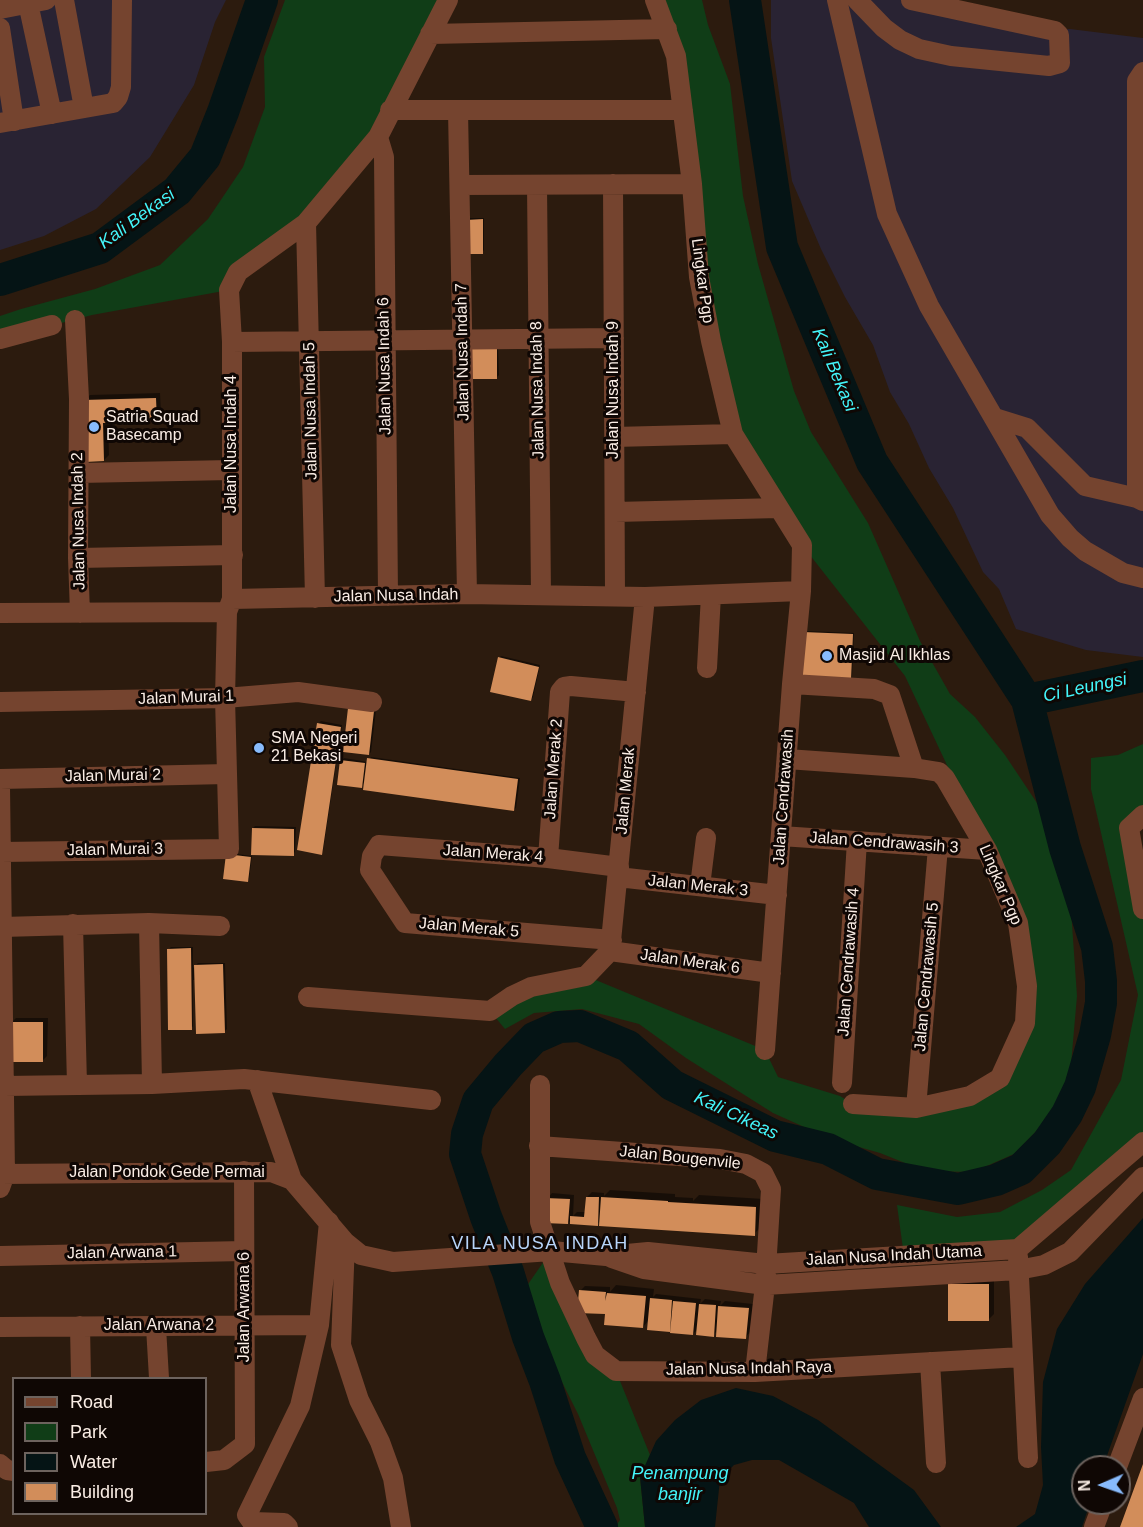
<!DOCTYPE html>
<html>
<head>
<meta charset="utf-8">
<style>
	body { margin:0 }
	#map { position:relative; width:1143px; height:1527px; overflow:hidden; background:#2c1b0e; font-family:Helvetica,sans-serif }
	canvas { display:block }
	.legend { position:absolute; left:12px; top:1377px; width:195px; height:138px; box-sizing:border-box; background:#0f0704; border:2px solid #6d635e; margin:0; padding:8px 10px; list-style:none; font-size:18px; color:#faede5 }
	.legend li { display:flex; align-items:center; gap:12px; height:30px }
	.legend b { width:30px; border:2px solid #6d635e }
	.north { position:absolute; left:1071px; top:1455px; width:60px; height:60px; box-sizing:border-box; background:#0f0704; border:2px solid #6d635e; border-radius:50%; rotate:268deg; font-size:16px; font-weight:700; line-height:24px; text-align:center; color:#faede5 }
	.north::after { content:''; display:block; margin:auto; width:21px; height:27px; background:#88bbfc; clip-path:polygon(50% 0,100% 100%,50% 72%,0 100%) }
</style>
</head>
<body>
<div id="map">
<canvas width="1143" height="1527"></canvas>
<ul class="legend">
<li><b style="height:8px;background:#75442f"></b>Road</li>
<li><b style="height:16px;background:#103d17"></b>Park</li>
<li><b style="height:16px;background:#051415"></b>Water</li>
<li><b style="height:16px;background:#d28d5a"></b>Building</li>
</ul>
<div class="north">N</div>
</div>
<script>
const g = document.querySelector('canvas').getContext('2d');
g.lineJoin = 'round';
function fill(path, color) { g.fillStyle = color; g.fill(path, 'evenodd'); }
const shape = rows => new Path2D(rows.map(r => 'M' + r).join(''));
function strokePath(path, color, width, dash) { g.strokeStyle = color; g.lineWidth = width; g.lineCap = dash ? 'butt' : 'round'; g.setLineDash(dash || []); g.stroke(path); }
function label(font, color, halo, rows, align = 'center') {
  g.font = font + ' Helvetica,sans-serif'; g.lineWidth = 6; g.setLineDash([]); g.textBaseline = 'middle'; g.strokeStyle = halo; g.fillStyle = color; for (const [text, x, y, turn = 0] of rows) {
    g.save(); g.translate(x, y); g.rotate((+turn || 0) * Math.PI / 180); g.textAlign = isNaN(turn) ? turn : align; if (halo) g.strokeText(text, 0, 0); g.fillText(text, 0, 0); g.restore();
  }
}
fill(shape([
	[0,0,226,0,215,22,194,85,150,157,96,209,44,236,0,250],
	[771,0,946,0,1036,31,1070,29,1143,38,1143,657,1086,650,1016,629,999,589,983,572,953,508,929,468,909,424,890,392,873,345,845,297,821,249,792,181,771,38]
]), '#292333');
fill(shape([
	[285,0,448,0,378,137,229,290,92,315,0,339,0,316,21,309,95,289,160,265,208,219,243,167,265,107,264,57],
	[655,0,702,0,708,25,730,84,743,196,758,264,794,391,811,432,868,523,920,641,950,694,975,717,1005,755,1049,821,1062,857,1070,895,1077,996,1070,1076,1046,1121,1014,1154,973,1172,925,1171,880,1153,831,1139,773,1113,686,1058,639,1024,582,1009,534,1013,505,1029,490,1011,586,976,765,1050,778,1077,840,1096,853,1104,916,1108,1000,1078,1027,986,987,850,905,676,802,545,733,434,692,184],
	[1143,744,1143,815,1129,829,1143,909,1143,1142,1018,1249,904,1256,897,1205,957,1217,1000,1212,1042,1190,1071,1170,1121,1080,1138,995,1091,789,1091,758,1118,755],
	[551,1251,560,1283,616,1371,650,1455,640,1477,645,1527,615,1527,620,1520,617,1508,578,1414,541,1340,524,1290]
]), '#103d17');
fill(shape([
	[1143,1218,1143,1354,1103,1467,1083,1467,1083,1503,1090,1503,1082,1527,1016,1527,1035,1514,1043,1485,1041,1447,1043,1382,1057,1329,1085,1284],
	[736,1388,773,1396,818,1420,914,1490,941,1527,869,1527,854,1503,779,1460,752,1460,734,1465,720,1479,715,1527,645,1527,640,1477,656,1441,675,1420,701,1400]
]), '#051415');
fill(shape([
	[470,218,484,218,484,250,482,252,468,252],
	[498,347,499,375,497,377,468,349],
	[160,393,161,415,156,420,108,421,109,455,104,460,85,400,90,395],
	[807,631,854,633,852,677,850,679,805,633],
	[501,656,540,665,533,697,531,700,499,658],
	[349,709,376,710,371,752,369,754],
	[321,721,342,725,323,851,321,854,299,849,319,723],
	[371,757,520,778,516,808,513,810,365,782,361,786,342,761,344,758,368,762],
	[255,826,296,827,295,852,293,854,253,853,252,855,253,828],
	[230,853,252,856,249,879,247,881],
	[171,947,193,947,193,968,198,963,225,963,227,1029,225,1031,196,980,193,980,193,1026,191,1029,169,949],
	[16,1018,48,1018,47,1056,42,1061,11,1023],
	[610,1190,675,1194,675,1197,693,1198,693,1201,699,1195,764,1199,762,1226,754,1234,601,1221,597,1224,572,1219,568,1223,547,1199,552,1193,574,1195,573,1216,577,1212,586,1212,587,1197,592,1192,604,1193,604,1196],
	[955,1279,994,1279,994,1314,989,1319,950,1284],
	[616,1285,654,1289,653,1297,656,1294,701,1299,700,1304,705,1299,721,1301,720,1306,725,1301,753,1304,750,1332,745,1338,718,1330,713,1335,698,1329,693,1334,648,1328,649,1320,643,1327,606,1310,580,1291,585,1286,610,1287,610,1292]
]), '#0007');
strokePath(shape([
	[0,280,100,248,177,191,205,157,223,112,262,0],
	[1027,700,1143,676],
	[602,1527,570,1458,545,1381,528,1337,508,1272,486,1217,465,1154,467,1134,478,1101,508,1065,534,1038,559,1027,580,1026,628,1046,672,1085,775,1136,828,1149,877,1174,958,1189,996,1180,1021,1169,1047,1143,1067,1114,1080,1087,1095,1035,1101,1003,1101,981,1097,947,1065,848,1027,700,872,462,782,247,745,0]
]), '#051415', 32);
fill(shape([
	[483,219,483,254,466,254,466,220],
	[466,349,497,349,497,379,466,379],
	[156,398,157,422,103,423,104,461,85,462,83,400],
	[803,632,853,634,851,680,802,678],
	[498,657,539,667,531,701,490,692],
	[348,708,374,711,369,755,343,752],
	[317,723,341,727,322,855,297,850],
	[367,758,518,779,514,811,363,790],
	[340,760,365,763,362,788,337,785],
	[252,828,294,829,294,856,251,855],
	[226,854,251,857,248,882,223,879],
	[191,948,192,1030,168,1030,167,949],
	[223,964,225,1033,196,1034,194,965],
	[9,1022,43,1022,43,1062,9,1062],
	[586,1197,599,1197,598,1226,570,1224,570,1216,584,1217],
	[601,1197,668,1201,668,1210,668,1202,756,1207,755,1236,599,1226],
	[545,1198,570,1199,568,1224,544,1223],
	[948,1284,989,1284,989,1321,948,1321],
	[579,1290,606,1292,605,1301,607,1293,646,1296,643,1328,604,1325,605,1314,577,1313],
	[650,1298,672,1300,670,1332,647,1330],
	[673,1301,696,1303,693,1335,670,1333],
	[699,1304,716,1305,714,1337,696,1335],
	[718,1306,749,1308,746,1339,716,1337],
	[1143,1464,1143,1527,1120,1527]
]), '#d28d5a');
strokePath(shape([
	[64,0,84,108],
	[655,0,676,56,692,184,699,277,711,341,733,434,802,545,801,591,792,684,765,1050],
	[837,0,887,214,929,306,1050,515,1070,538,1085,551,1123,573,1143,578],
	[857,0,884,28,900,40,919,49,951,56,1049,66,1060,63,1059,35,1055,31,911,0],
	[28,3,52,114],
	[0,9,46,0],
	[0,28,14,121],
	[430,34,667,29],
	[390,110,683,110],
	[458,110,467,594],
	[0,123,113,103,118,97,121,87,122,0],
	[378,137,384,157,388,596],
	[613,184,615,596],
	[460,185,692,184],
	[537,185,541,595],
	[306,223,315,598],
	[75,320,79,399,78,558,80,613],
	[0,339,52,325],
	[232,342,614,338],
	[995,418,1027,428,1085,486,1137,498,1143,501],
	[614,437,733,434],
	[78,473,231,470],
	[1137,498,1137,81,1143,72],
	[615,512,779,508],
	[78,558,233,555],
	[232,599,232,342,229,290,238,272,306,223,378,137,448,0],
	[0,613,227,612,232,599,467,594,645,597,801,591],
	[707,668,711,595],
	[792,684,874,689,890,695,914,768,939,772,945,778,987,850,1018,923,1027,986,1025,1023,1000,1078,970,1096,916,1108,853,1104],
	[0,702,225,698,298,692,372,702],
	[787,759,914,768],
	[0,779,227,774],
	[0,787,5,1174,0,1188],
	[1143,815,1129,828,1143,909],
	[781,836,987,850],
	[1,852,229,849,225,698,227,612],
	[548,858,560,692,564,687,571,686,636,692],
	[618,877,777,895],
	[700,886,706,838],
	[149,923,152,1084],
	[73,924,77,1085],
	[2,927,149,923,220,926],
	[612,940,405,923,370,870,372,856,379,845,548,858,619,867],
	[610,951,771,973],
	[308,997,490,1011,512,996,531,987,586,976,610,951,645,597],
	[257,1080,292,1180],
	[842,1083,857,841],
	[540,1085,540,1222,560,1283,586,1338,595,1355,616,1371,755,1372,1022,1357],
	[4,1086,152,1084,244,1079,431,1100],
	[916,1108,938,847],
	[539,1146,720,1159,746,1164,763,1173,771,1189,765,1285,755,1372],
	[0,1174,271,1172,292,1180,345,1242,361,1255,393,1262,551,1251,606,1256,648,1252,766,1264,1018,1249,1143,1142],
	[345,1242,341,1345,359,1400,380,1442,393,1478,401,1527],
	[0,1256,244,1251],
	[1018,1257,1028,1458],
	[612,1258,644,1269,765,1285,1018,1270,1044,1265,1070,1252,1143,1177],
	[80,1326,81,1378],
	[0,1327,319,1325],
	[156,1327,159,1378],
	[930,1362,936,1463],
	[206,1462,224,1460,245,1444,244,1171],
	[0,1464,7,1470,14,1471],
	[1117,1467,1143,1398],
	[288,1527,284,1523,252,1522,247,1515,300,1406,319,1325,329,1222],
	[1094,1527,1103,1503]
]), '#75442f', 20);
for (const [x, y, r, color] of [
	[94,427,6,"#88bbfc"],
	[827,656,6,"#88bbfc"],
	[259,748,6,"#88bbfc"]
]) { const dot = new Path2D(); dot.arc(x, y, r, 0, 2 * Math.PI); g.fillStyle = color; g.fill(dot); strokePath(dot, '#0f0704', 2); }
label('16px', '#faede5', '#0f0704', [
	["Lingkar Pgp",702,281,82],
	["Jalan Nusa Indah 7",463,352,-91],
	["Jalan Nusa Indah 6",385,366,-91],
	["Jalan Nusa Indah 8",538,390,-91],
	["Jalan Nusa Indah 9",614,390,-90],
	["Jalan Nusa Indah 5",311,411,-91],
	["Jalan Nusa Indah 4",232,444,-90],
	["Jalan Nusa Indah 2",79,521,-91],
	["Jalan Nusa Indah",396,596,-1],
	["Jalan Murai 1",186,698,-2],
	["Jalan Merak 2",554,769,-86],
	["Jalan Murai 2",113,776,-1],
	["Jalan Merak",626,791,-85],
	["Jalan Cendrawasih",784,797,-86],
	["Jalan Cendrawasih 3",884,843,4],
	["Jalan Murai 3",115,850,-1],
	["Jalan Merak 4",493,854,4],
	["Lingkar Pgp",1000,885,67],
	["Jalan Merak 3",698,886,6],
	["Jalan Merak 5",469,928,5],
	["Jalan Merak 6",690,962,8],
	["Jalan Cendrawasih 4",849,962,-86],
	["Jalan Cendrawasih 5",927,977,-85],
	["Jalan Bougenvile",680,1158,6],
	["Jalan Pondok Gede Permai",167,1173],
	["Jalan Arwana 1",122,1253,-1],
	["Jalan Nusa Indah Utama",894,1256,-3],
	["Jalan Arwana 6",245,1307,-90],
	["Jalan Arwana 2",159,1326],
	["Jalan Nusa Indah Raya",749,1369,-1]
]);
label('16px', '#faede5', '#0f0704', [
	["Satria Squad",106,418],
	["Basecamp",106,436],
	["Masjid Al Ikhlas",839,656],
	["SMA Negeri",271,739],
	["21 Bekasi",271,757]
], 'left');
label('italic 18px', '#43f4f9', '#0f0704', [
	["Kali Bekasi",137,219,-36],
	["Kali Bekasi",834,370,67],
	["Ci Leungsi",1085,688,-12],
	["Kali Cikeas",736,1116,25],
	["Penampung",680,1474],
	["banjir",680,1495]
]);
g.letterSpacing = '1.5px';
label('18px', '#b8d5fa', '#0f0704', [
	["VILA NUSA INDAH",540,1244]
]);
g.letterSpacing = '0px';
</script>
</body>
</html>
